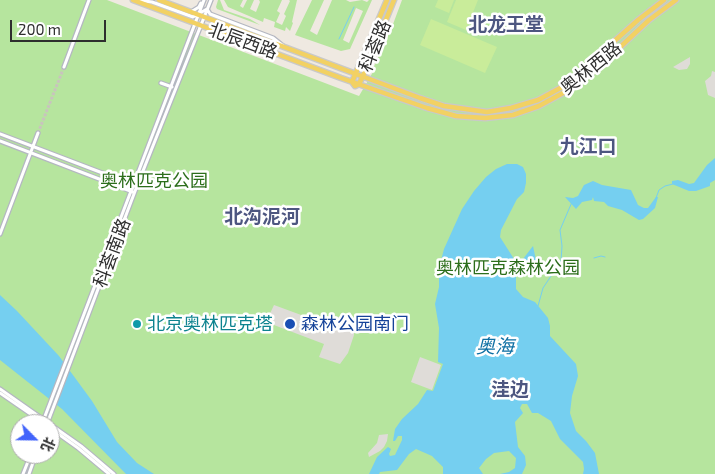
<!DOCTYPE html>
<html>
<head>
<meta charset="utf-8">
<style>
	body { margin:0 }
	#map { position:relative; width:715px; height:474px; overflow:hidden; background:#efe9e1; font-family:"Exo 2","Noto Sans SC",sans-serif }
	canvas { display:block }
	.north { position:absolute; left:10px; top:414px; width:50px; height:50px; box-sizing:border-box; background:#fff; border:1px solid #ababab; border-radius:50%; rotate:113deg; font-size:14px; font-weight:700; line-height:20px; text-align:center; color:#2e2e2e }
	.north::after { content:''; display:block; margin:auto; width:18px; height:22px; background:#4264fb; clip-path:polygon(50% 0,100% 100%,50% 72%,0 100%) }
	.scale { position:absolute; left:10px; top:20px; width:96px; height:22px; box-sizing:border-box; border:2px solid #2e2e2e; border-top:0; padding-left:6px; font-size:15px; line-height:18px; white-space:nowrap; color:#2e2e2e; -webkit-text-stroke:4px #fff; paint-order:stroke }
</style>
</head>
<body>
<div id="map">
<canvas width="715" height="474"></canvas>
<div class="north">北</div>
<div class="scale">200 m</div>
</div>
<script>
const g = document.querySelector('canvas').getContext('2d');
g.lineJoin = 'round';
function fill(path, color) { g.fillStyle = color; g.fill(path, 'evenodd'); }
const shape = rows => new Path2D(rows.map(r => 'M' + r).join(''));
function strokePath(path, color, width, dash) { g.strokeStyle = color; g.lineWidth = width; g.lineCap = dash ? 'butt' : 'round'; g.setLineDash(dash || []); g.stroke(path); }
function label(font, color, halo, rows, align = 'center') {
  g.font = font + ' "Exo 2","Noto Sans SC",sans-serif'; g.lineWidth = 5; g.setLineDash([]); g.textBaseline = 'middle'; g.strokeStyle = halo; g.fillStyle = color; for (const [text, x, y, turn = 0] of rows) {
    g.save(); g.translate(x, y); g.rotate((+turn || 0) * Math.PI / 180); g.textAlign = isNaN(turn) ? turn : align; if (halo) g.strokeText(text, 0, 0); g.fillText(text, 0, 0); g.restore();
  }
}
fill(shape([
	[0,0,107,0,359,96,373,72,372,71,388,35,389,35,402,0,715,0,715,474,0,474],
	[20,424,50,424,50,454,20,454],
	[218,0,220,0,224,10,250,19,260,25,217,9,216,7],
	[224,0,243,0,240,6,243,8,247,0,254,0,250,9,256,12,260,2,259,0,282,0,277,11,280,13,276,22,282,25,286,16,284,14,290,1,289,0,297,0,292,22,293,23,290,31,286,27,285,31,274,27,275,22,264,18,263,22,228,7],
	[312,0,324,0,310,31,317,35,332,0,346,0,350,2,362,0,367,2,369,0,372,0,350,49,341,51,295,35],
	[356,8,363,11,349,43,343,40]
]), '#b6e59e');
fill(shape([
	[438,0,454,0,449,13,435,7],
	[456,0,478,0,466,30,447,22],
	[431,19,497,47,485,73,420,45]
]), '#c9ec9a');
fill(shape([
	[690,57,690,64,687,69,679,70,673,67],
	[712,71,715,72,715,98,708,95,705,81,711,76],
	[274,305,331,326,335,316,355,323,354,335,348,353,340,364,319,357,324,344,266,322],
	[420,357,441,365,432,390,411,382],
	[388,434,387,441,384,447,380,451,369,457,368,453,377,443,379,435]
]), '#dfdcd8');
fill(shape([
	[715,158,715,180,710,183,710,186,696,191,689,191,672,184,672,181,678,180,689,184,694,183,707,165],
	[507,164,517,164,523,167,526,174,526,183,524,192,517,199,501,230,500,237,514,259,523,259,533,246,536,260,516,274,516,289,523,297,535,302,548,318,550,326,550,336,576,364,578,376,572,396,570,413,576,431,586,441,595,453,599,474,583,474,584,469,583,462,560,439,551,421,538,413,532,413,527,404,522,404,520,408,523,413,515,422,518,447,525,456,526,465,522,474,500,474,509,472,515,468,516,458,509,451,494,453,486,459,479,468,483,474,443,474,443,467,432,456,416,449,409,454,397,470,380,472,379,474,369,474,377,457,388,447,391,449,389,454,390,456,395,455,402,440,402,436,398,436,395,441,393,441,395,429,402,419,418,404,427,390,433,391,443,364,438,362,439,328,435,304,439,287,439,268,444,249,462,209,474,191,486,177,496,169],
	[593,181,602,185,631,190,638,205,644,208,648,208,656,197,658,197,655,208,643,219,639,220,622,210,608,206,604,202,594,201,593,197,592,200,582,202,576,209,565,197,573,198,578,196,584,185],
	[0,295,17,311,59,356,92,401,117,442,137,463,154,474,126,474,62,409,0,360]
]), '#75cff0');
strokePath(shape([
	[339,39,354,7],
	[656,198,659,190,665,186,673,184],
	[594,258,601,256,605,257],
	[538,306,543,288,561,261,562,246,560,230,572,202]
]), '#75cff0', 1);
strokePath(shape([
	[38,133,64,67]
]), '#c8c4bd', 3, [3, 1.5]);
const minor = shape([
	[138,0,152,2,193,17,207,9,210,14,273,38,283,46],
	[191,12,199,7,201,3],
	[64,67,89,0],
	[161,83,172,87],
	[0,134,134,185],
	[0,141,133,192],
	[0,234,38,133],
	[0,389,81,446,114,474],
	[0,393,45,424],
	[42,424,204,0],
	[47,424,137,186,211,0],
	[50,428,78,448,109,474],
	[23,474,31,454],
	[29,474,36,454]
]);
const major = shape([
	[133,0,341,78,427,108,456,116,485,118,513,115,539,106,574,87,601,65,649,20,676,0],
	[159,0,420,98,444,106,487,112,511,108,538,100,564,86,638,20,664,0],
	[387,0,352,82,355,86,359,84,363,76,394,0]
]);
strokePath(minor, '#b4b7c1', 5.5);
strokePath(major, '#c9c9c9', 7);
strokePath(minor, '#fff', 3);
strokePath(major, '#f2d163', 4.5);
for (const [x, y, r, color] of [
	[137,324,5,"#0f9aa8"],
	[290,324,6,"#1a4fb4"]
]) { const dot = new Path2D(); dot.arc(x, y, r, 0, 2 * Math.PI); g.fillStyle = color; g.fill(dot); strokePath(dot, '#fff', 2); }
label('18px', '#2e2e2e', '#fff', [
	["北辰西路",243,41,20],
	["科荟路",375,46,-67],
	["奥林西路",591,68,-39],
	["科荟南路",112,253,-69]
]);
label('18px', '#2c6e1b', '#fff', [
	["奥林匹克公园",154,181],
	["奥林匹克森林公园",508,268]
]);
label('18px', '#0d838f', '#fff', [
	["北京奥林匹克塔",147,324]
], 'left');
label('18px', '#164399', '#fff', [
	["森林公园南门",301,324]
], 'left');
label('bold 19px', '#4d5680', '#fff', [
	["北龙王堂",506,25],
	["九江口",588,147],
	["北沟泥河",262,217],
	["洼边",510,390]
]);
label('italic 19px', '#0d6fa3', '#fff', [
	["奥海",495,347]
]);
</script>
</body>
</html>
